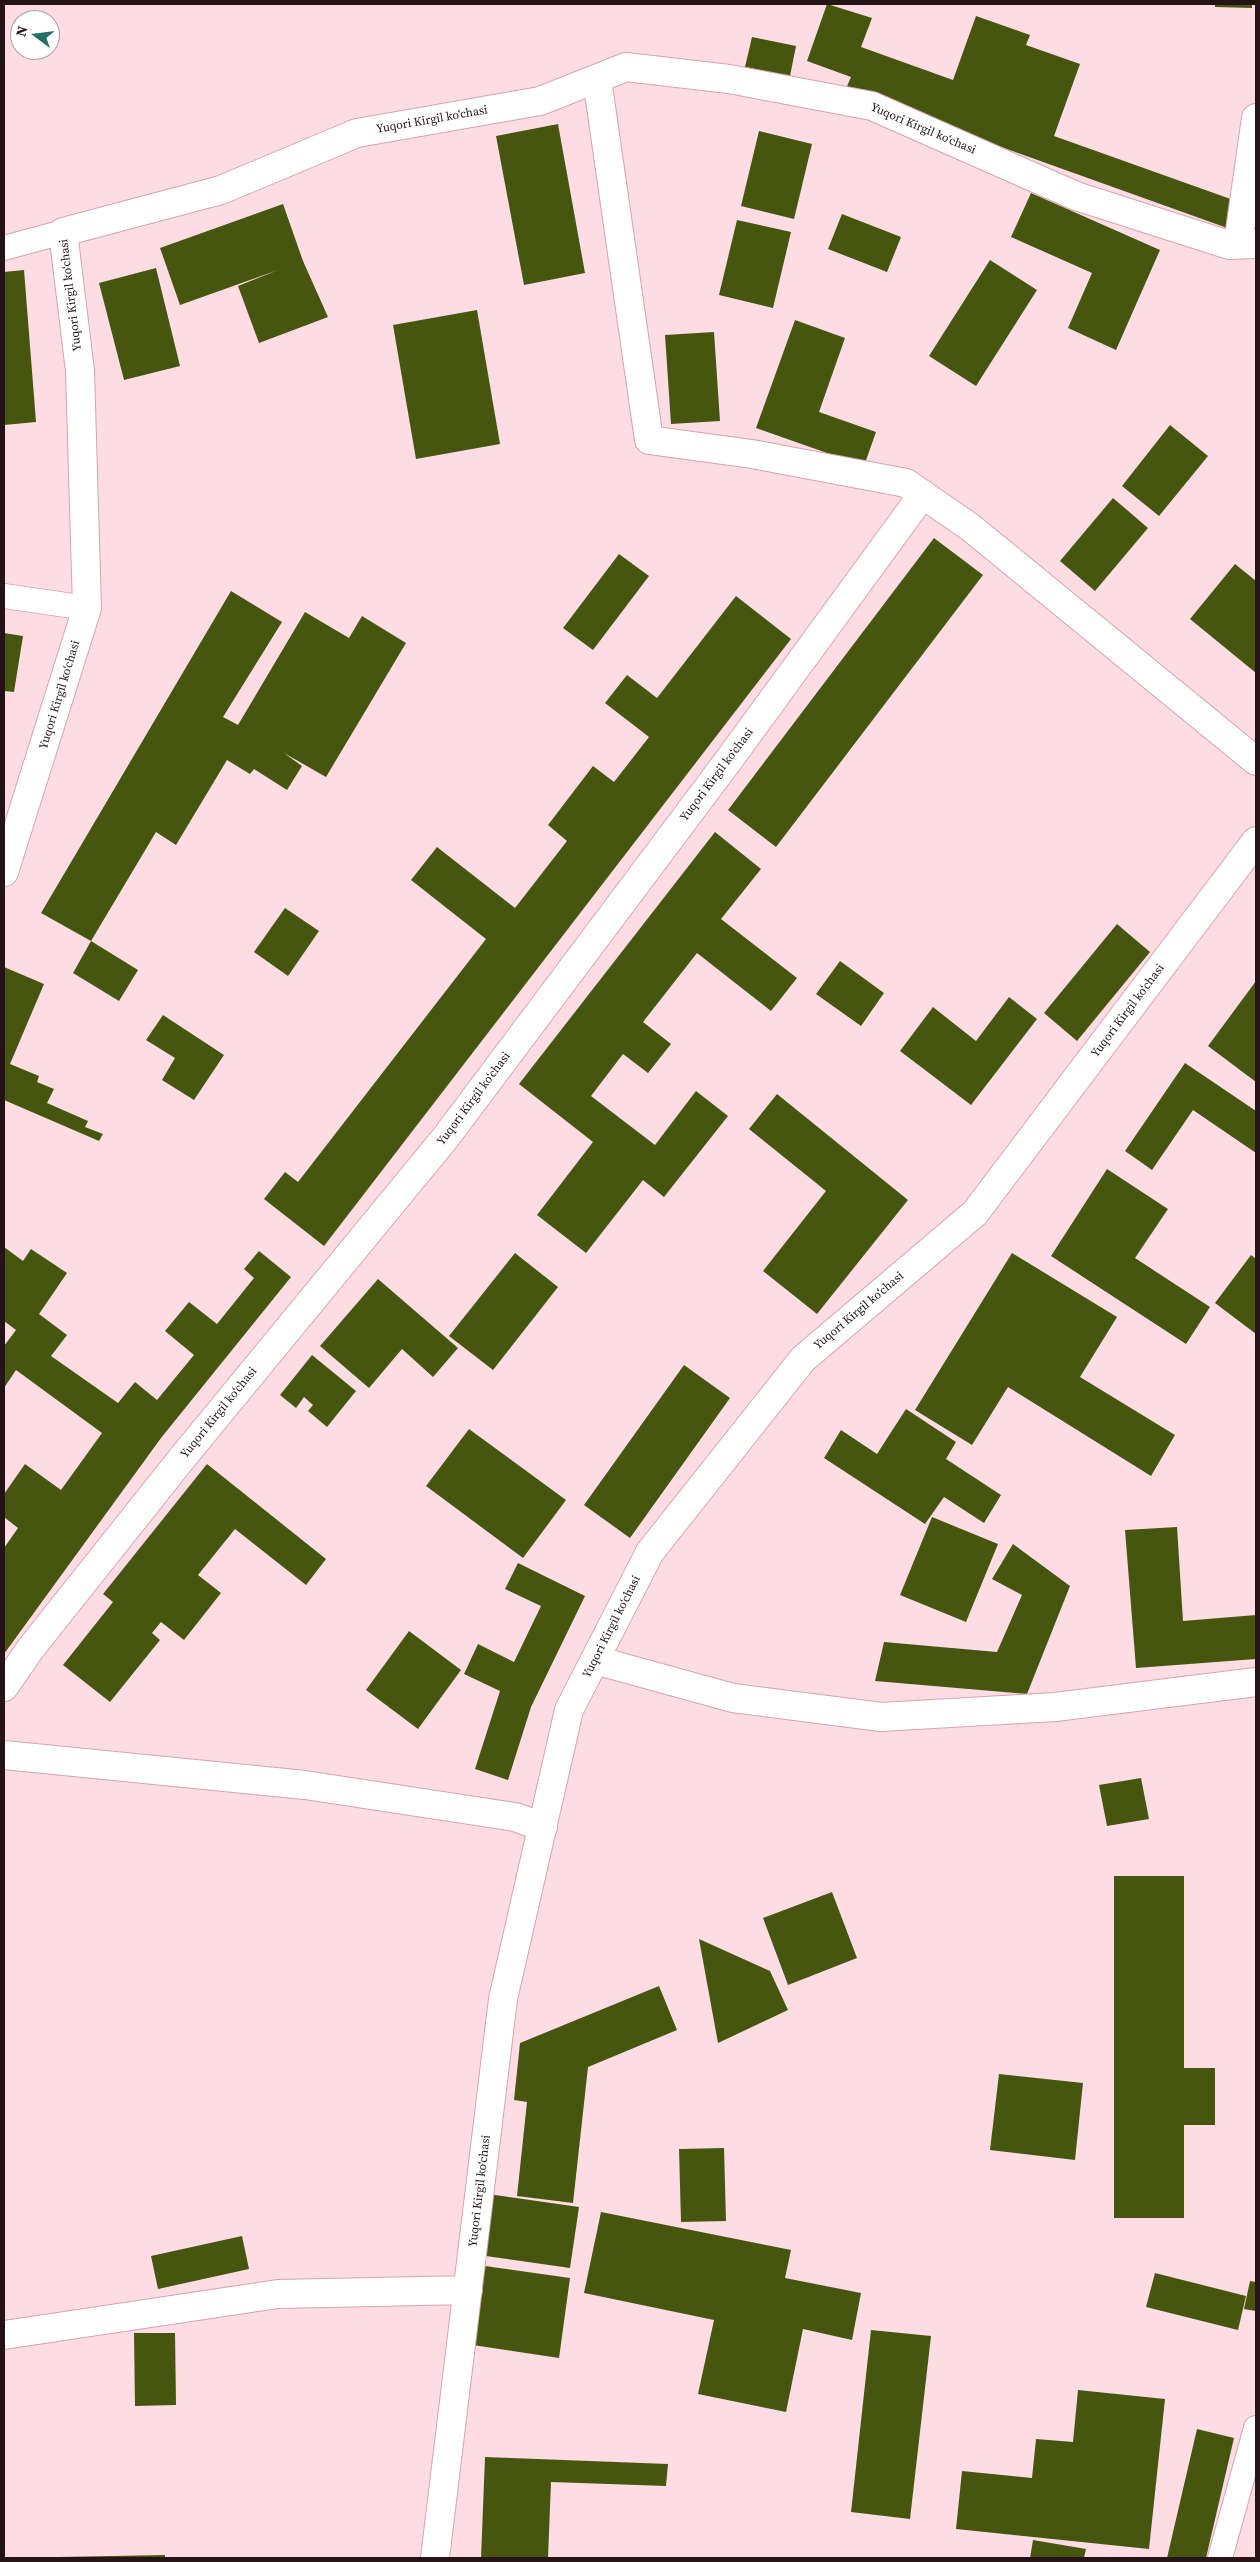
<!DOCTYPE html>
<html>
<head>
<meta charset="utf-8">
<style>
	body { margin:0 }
	#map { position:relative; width:1260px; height:2562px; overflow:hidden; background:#fddce4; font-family:"Source Serif 4",serif }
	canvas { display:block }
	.frame { position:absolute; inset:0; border:5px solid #251318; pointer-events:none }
	.north { position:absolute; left:10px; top:10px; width:50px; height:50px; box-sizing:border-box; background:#fff; border:1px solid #a8a1a3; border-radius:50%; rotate:285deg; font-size:14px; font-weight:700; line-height:20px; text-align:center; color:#251318 }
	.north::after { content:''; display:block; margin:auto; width:18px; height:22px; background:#276e64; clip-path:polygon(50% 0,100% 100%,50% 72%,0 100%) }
</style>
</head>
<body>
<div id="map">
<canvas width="1260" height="2562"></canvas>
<div class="frame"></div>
<div class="north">N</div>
</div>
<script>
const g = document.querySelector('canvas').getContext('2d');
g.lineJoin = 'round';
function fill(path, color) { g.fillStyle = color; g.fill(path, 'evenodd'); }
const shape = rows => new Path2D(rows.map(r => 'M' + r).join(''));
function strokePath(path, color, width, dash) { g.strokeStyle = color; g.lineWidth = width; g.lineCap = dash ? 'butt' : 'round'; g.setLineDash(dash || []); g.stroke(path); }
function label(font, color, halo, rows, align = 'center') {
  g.font = font + ' "Source Serif 4",serif'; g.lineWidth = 5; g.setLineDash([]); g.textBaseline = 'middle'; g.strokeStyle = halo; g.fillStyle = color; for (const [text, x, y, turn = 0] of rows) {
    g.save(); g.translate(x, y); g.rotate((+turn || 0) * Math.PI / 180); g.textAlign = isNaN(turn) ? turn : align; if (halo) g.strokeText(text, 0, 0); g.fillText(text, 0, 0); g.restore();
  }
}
fill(shape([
	[827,4,872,18,861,47,953,80,976,16,1030,35,1026,45,1080,64,1054,136,1239,202,1230,229,845,91,851,77,807,61],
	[1215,4,1252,4,1252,8,1215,7],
	[752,37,796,46,790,76,745,67],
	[558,124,585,273,524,285,496,136],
	[759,131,812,144,794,219,741,206],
	[1031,193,1160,250,1116,350,1068,328,1092,273,1011,237],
	[283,204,303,261,328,317,259,343,238,286,278,270,180,305,160,248],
	[842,214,901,237,887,272,828,249],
	[737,220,791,232,773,308,719,295],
	[990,260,1037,290,976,386,929,356],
	[156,268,180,366,124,380,99,283],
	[24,270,36,422,4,425,4,272],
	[477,310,500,444,416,459,393,325],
	[795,320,845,338,819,412,876,432,864,466,756,428],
	[714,332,720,421,671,424,665,335],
	[1170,425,1208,456,1159,516,1122,486],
	[1113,498,1148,528,1095,591,1060,561],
	[934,538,983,575,776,847,728,810],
	[619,554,649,576,593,650,563,628],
	[1235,564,1256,581,1256,673,1190,619],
	[231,591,282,622,223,717,238,725,305,612,349,638,362,616,406,643,326,777,284,753,302,766,287,790,254,769,250,774,227,760,176,845,156,832,91,941,138,970,119,1001,73,973,91,941,41,913],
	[736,596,791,639,324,1246,264,1199,285,1172,298,1182,486,939,411,880,437,847,515,908,567,841,548,825,593,766,614,782,649,737,605,703,627,675,657,698],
	[4,633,23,636,14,692,4,691],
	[715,832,761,869,721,919,797,978,771,1011,697,953,643,1022,671,1044,648,1073,623,1054,591,1096,655,1145,696,1091,728,1116,664,1197,643,1180,586,1253,537,1215,593,1142,519,1084],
	[285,908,319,931,288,976,254,952],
	[1117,924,1150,952,1077,1041,1044,1013],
	[840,961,884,993,861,1026,816,994],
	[4,967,44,984,10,1064,39,1076,37,1082,54,1089,47,1103,88,1121,85,1127,103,1134,99,1141,4,1100],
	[1256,981,1256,1082,1208,1046],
	[1009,997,1037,1019,971,1105,900,1051,933,1007,976,1041],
	[163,1015,224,1055,194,1100,162,1080,175,1058,146,1040],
	[1185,1063,1256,1111,1256,1153,1193,1110,1152,1170,1125,1151],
	[777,1094,908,1200,817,1314,763,1271,826,1191,749,1129],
	[1107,1169,1168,1209,1135,1258,1210,1307,1186,1344,1051,1256],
	[4,1247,23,1261,31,1249,67,1273,39,1314,67,1335,51,1356,118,1403,135,1382,157,1400,194,1355,165,1331,189,1302,217,1324,254,1278,244,1269,259,1251,291,1277,161,1438,4,1654,4,1548,18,1528,4,1517,4,1494,25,1464,61,1490,102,1433,16,1370,4,1388,4,1346,16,1330,4,1321],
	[515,1253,558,1287,493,1370,449,1336],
	[1012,1253,1117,1317,1080,1377,1175,1435,1151,1476,1008,1387,972,1445,915,1410],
	[1251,1255,1256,1259,1256,1334,1215,1303],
	[378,1279,458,1348,433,1377,402,1349,369,1388,320,1346],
	[312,1355,356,1391,327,1427,308,1411,313,1405,304,1397,296,1408,280,1395],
	[684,1365,730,1398,630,1538,584,1505],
	[906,1409,956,1442,946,1459,1001,1495,984,1523,944,1497,925,1524,824,1458,841,1430,877,1454],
	[469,1429,566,1500,523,1558,426,1486],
	[207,1464,326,1559,306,1585,235,1529,198,1575,221,1593,184,1640,161,1622,152,1633,160,1640,110,1702,63,1665,113,1602,103,1594],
	[932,1517,998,1544,966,1622,900,1595],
	[1177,1527,1183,1621,1256,1615,1256,1659,1136,1668,1125,1530],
	[1013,1544,1070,1586,1027,1694,875,1681,884,1642,997,1652,1022,1595,992,1579],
	[518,1563,585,1596,531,1707,508,1780,475,1769,500,1691,464,1674,478,1644,514,1662,541,1606,505,1589],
	[409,1631,461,1670,418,1729,366,1690],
	[1141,1778,1149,1819,1107,1826,1099,1785],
	[1114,1876,1184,1876,1184,2068,1215,2068,1215,2125,1184,2125,1184,2218,1114,2218],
	[832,1892,857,1958,788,1985,763,1918],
	[699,1939,770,1971,788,2010,718,2043],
	[659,1986,677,2030,588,2067,573,2203,517,2196,527,2102,514,2100,520,2043],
	[999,2074,1083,2083,1075,2160,990,2150],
	[724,2148,726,2221,681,2222,679,2149],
	[488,2194,579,2207,570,2268,479,2255],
	[601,2212,791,2250,785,2278,861,2293,852,2340,803,2329,786,2412,698,2394,714,2320,584,2293],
	[242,2236,249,2269,158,2289,151,2256],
	[478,2265,570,2278,559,2358,466,2344],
	[1155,2273,1246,2296,1238,2330,1146,2307],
	[1250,2281,1256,2282,1256,2311,1244,2309],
	[871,2330,931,2336,910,2519,851,2512],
	[134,2333,175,2333,176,2405,135,2406],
	[1078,2390,1165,2399,1149,2549,956,2529,962,2471,1032,2478,1036,2439,1073,2442],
	[1197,2429,1234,2438,1206,2558,1167,2558],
	[485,2457,668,2464,666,2486,551,2482,548,2558,481,2558],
	[1033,2540,1086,2549,1084,2558,1030,2558],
	[165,2555,165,2558,59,2558,59,2557]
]), '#46560f');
const service = shape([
	[4,248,63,232],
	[4,596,87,608],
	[1220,2558,1256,2428]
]);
const minor = shape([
	[597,79,649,440,752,454,906,483,970,527,1256,761],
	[1238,244,1256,118],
	[4,872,87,608,80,371,63,232,221,190,357,133,540,101,626,67,729,79,872,106,1076,196,1229,245,1256,244],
	[595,1660,733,1698,881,1717,1055,1707,1256,1682],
	[4,1687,31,1648,183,1457,446,1137,728,761,923,494],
	[4,1755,305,1785,515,1817,543,1827],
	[4,2335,278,2294,468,2290],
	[435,2558,503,1999,569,1710,650,1552,803,1359,975,1213,1256,841]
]);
strokePath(service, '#d5a3b0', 26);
strokePath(minor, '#d5a3b0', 30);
strokePath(service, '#fff', 24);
strokePath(minor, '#fff', 28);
label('12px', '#251318', '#fff', [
	["Yuqori Kirgil koʻchasi",432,120,-10],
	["Yuqori Kirgil koʻchasi",923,129,23],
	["Yuqori Kirgil koʻchasi",71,295,-97],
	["Yuqori Kirgil koʻchasi",60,695,-73],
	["Yuqori Kirgil koʻchasi",717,775,-53],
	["Yuqori Kirgil koʻchasi",1128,1011,-53],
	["Yuqori Kirgil koʻchasi",474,1099,-53],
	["Yuqori Kirgil koʻchasi",859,1311,-40],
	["Yuqori Kirgil koʻchasi",219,1413,-51],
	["Yuqori Kirgil koʻchasi",612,1627,-63],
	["Yuqori Kirgil koʻchasi",480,2191,-83]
]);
</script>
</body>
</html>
